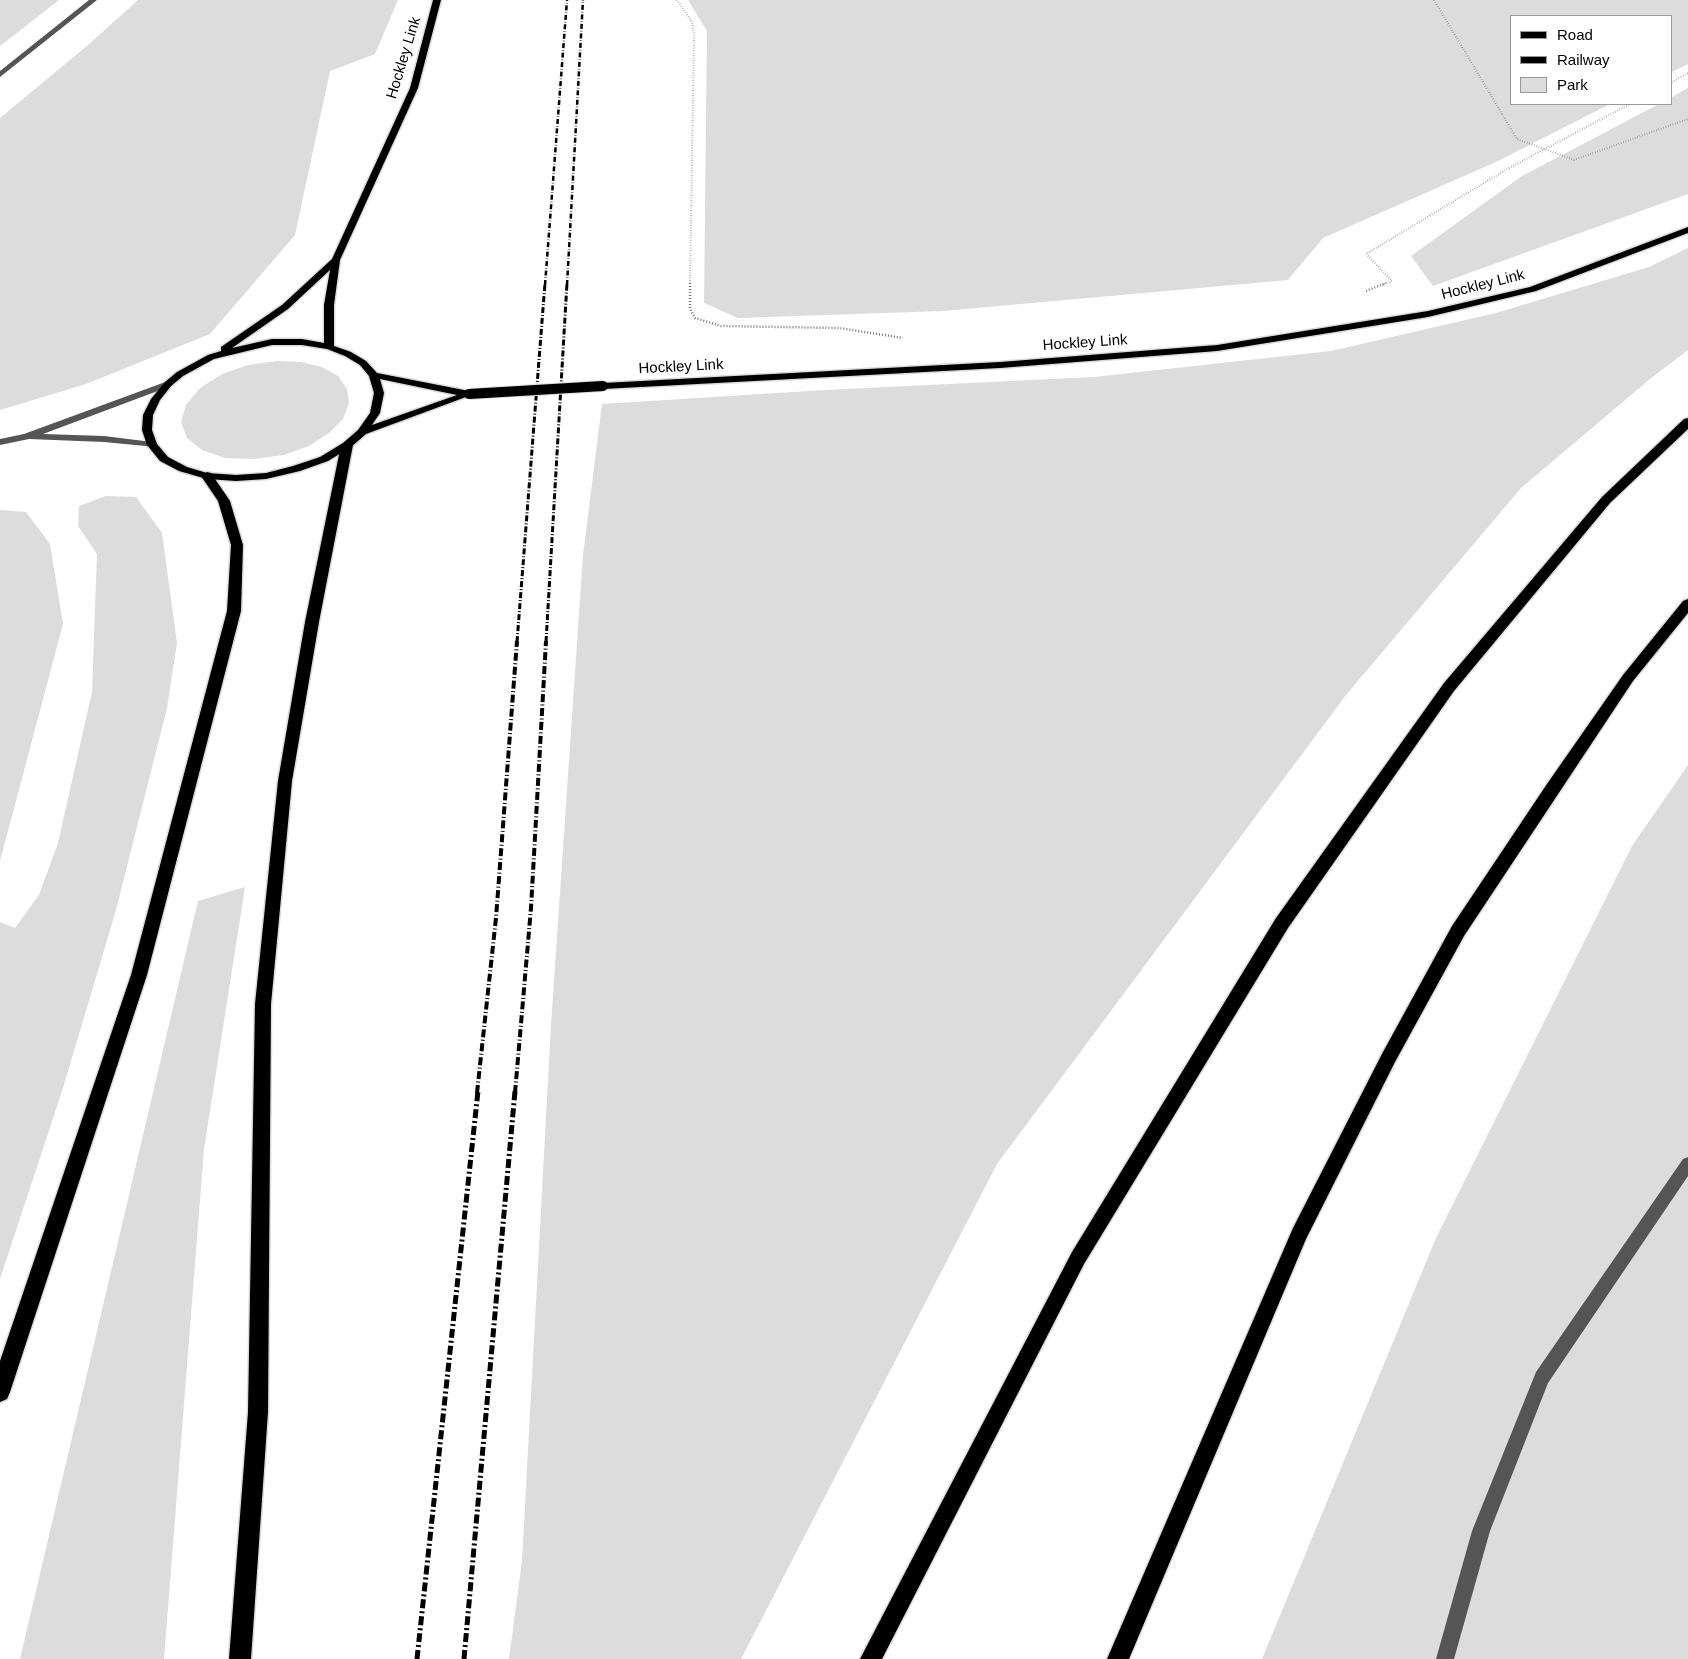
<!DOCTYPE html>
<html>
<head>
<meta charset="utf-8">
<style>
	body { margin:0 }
	#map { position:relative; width:1688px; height:1659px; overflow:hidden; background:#fff; font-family:Arial,sans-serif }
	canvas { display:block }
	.legend { position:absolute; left:1510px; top:15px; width:162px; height:90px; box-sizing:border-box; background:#fff; border:1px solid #999; margin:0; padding:6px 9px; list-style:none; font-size:15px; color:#000 }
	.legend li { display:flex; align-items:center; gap:10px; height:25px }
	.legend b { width:25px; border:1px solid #999 }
</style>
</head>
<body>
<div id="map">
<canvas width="1688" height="1659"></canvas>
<ul class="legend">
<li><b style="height:6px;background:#000"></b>Road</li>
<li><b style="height:6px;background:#000"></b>Railway</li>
<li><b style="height:14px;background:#dcdcdc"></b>Park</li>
</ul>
</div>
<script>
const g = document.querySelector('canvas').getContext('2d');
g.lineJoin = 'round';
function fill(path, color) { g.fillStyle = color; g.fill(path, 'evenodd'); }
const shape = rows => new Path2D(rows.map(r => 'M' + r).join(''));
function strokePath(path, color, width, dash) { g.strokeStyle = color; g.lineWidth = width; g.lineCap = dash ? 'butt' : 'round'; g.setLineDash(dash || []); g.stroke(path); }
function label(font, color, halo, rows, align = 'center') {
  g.font = font + ' Arial,sans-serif'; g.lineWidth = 4; g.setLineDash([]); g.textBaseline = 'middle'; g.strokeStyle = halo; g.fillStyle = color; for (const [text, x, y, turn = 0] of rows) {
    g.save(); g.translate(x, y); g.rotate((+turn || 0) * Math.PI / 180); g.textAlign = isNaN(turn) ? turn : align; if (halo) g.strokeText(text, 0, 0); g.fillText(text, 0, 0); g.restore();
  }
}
fill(shape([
	[0,0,59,0,0,46],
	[138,0,398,0,375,54,330,71,295,235,210,334,86,384,0,410,0,118,88,45],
	[1688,0,1688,64,1672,72,1672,16,1512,16,1512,104,1610,104,1496,162,1323,238,1288,280,943,311,738,318,704,303,707,31,688,0],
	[1688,88,1688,194,1433,286,1411,256,1522,176,1659,104,1672,104,1672,97],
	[1688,248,1688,350,1650,379,1521,488,1346,695,997,1164,741,1659,509,1659,522,1561,551,1025,583,555,602,404,825,390,1094,377,1331,351,1496,313,1649,267],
	[277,361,301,362,322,367,338,376,347,389,349,403,343,419,329,433,309,446,284,455,254,459,225,458,202,450,187,438,181,422,186,405,200,388,222,374,248,365],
	[106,496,136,497,162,533,177,643,167,708,116,910,63,1088,0,1279,0,922,15,928,39,895,58,843,92,692,97,554,78,526,79,506],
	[0,510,26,512,50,544,63,624,0,861],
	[1688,765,1688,1659,1262,1659,1436,1238,1632,846],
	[245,887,204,1149,164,1659,20,1659,198,901]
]), '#dcdcdc');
const major = shape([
	[433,0,441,0,418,88,340,260,334,305,334,346,351,352,366,361,377,373,469,391,474,394,366,434,351,447,328,461,300,471,266,479,236,481,207,479,179,471,160,461,147,445,142,430,143,415,151,399,165,382,177,372,208,355,221,351,221,347,282,305,332,259,410,88,433,0],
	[330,270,324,305,324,343,302,339,272,339,232,348,288,309,330,270],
	[272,345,302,345,327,349,345,356,360,365,369,376,374,393,370,413,358,430,343,443,320,457,293,466,266,473,236,475,207,473,187,467,168,457,157,444,152,430,153,415,160,400,171,386,183,376,214,359,272,345],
	[380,379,457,395,372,425,380,413,384,393,380,379],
	[1688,227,1688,233,1536,291,1428,317,1217,351,1000,368,603,389,598,386,603,383,1000,362,1217,345,1428,311,1530,287,1688,227]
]);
const highway = shape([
	[1688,418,1688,429,1610,503,1454,691,1288,928,1084,1264,882,1659,860,1659,1072,1252,1276,918,1444,683,1602,497,1684,419,1688,418],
	[347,441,353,445,319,622,292,781,271,1004,268,1412,251,1659,229,1659,248,1412,255,1004,278,781,305,622,341,445,347,441],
	[207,472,211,473,230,501,243,545,241,611,147,975,10,1392,7,1399,0,1402,0,1361,131,975,227,611,231,545,218,501,201,476,207,472],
	[1688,599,1688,613,1633,681,1464,936,1395,1062,1306,1239,1129,1659,1107,1659,1293,1228,1383,1052,1452,926,1547,784,1623,675,1683,601,1688,599]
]);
strokePath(major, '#dbdbdb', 3);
strokePath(highway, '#dbdbdb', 3);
strokePath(shape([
	[677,0,692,22,694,36,690,285],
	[1434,0,1517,139,1574,160,1688,119],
	[1672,82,1688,73],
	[1382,285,1392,281,1366,254,1509,168]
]), '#777', 2, [0.5, 2]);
strokePath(shape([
	[690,283,690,309,695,318,721,326,839,328,903,338],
	[1366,291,1386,283]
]), '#777', 2.5, [1, 2]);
fill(shape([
	[89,0,97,0,0,77,0,71,89,0],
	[168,381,173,384,171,386,43,434,104,436,152,442,156,443,156,447,104,442,29,439,0,445,0,439,24,434,168,381],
	[1688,1157,1688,1176,1548,1383,1490,1531,1454,1659,1436,1659,1472,1531,1536,1372,1683,1159,1688,1157]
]), '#555');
fill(major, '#000');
fill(highway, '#000');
strokePath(shape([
	[545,285,567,0],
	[567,285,583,0]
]), '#000', 2.5, [5, 2, 0.5, 2]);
strokePath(shape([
	[517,642,545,283],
	[546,642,567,283]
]), '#000', 3, [6, 2, 1, 2]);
strokePath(shape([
	[477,1093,496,918,517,641],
	[515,1093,531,908,546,641]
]), '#000', 4, [8, 2.5, 1, 2.5]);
strokePath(shape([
	[417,1659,478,1091],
	[464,1659,515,1091]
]), '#000', 5, [9, 3, 2, 3]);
const majorBridge = shape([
	[469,394,603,386]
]);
strokePath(majorBridge, '#dbdbdb', 12, []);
strokePath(shape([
	[1509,168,1630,104]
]), '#777', 2, [0.5, 2]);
strokePath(majorBridge, '#000', 10);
label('15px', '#000', '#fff', [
	["Hockley Link",404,58,-73],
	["Hockley Link",1483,285,-14],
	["Hockley Link",1085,343,-4],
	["Hockley Link",681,367,-3]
]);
</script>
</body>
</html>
